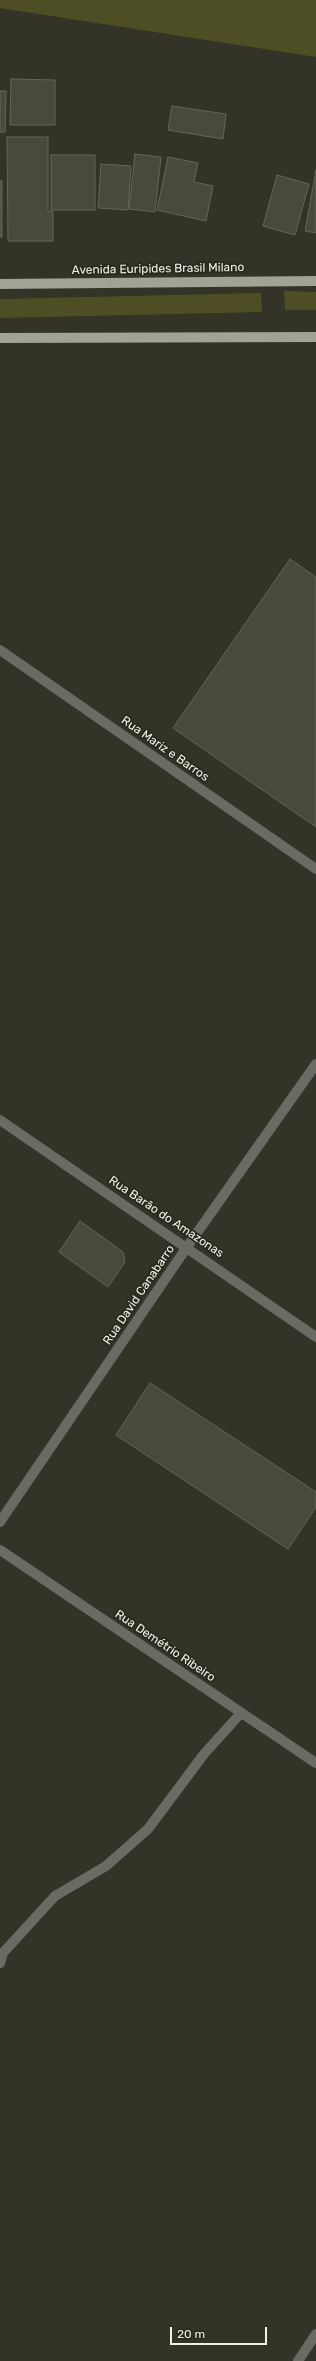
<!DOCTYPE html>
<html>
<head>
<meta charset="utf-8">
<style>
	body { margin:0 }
	#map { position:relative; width:316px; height:2361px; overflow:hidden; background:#333327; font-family:Rubik,sans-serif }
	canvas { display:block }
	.scale { position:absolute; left:170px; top:2327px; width:97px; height:18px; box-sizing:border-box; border:2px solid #f1f1e9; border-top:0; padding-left:5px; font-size:12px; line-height:14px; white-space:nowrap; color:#f1f1e9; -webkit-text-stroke:3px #29291d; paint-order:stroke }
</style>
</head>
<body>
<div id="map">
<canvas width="316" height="2361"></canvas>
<div class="scale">20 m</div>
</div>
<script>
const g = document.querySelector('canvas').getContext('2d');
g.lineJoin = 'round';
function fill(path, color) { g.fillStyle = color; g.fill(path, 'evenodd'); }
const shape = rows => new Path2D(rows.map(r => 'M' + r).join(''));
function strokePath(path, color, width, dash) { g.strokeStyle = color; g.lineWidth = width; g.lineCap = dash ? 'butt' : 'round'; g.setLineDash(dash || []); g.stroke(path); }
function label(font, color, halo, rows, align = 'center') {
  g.font = font + ' Rubik,sans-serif'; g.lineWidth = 3.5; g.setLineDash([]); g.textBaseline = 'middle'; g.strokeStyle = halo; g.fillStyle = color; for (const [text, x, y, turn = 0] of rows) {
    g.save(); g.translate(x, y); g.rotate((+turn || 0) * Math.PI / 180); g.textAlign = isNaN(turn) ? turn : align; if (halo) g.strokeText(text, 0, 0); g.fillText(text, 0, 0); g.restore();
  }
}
fill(shape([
	[0,0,316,0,316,57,0,8],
	[284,291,316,292,316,310,285,310],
	[261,293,262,312,0,318,0,299]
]), '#4e4e25');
const building = shape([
	[11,79,55,80,55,125,10,125,11,79],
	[0,91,6,91,5,132,0,132,0,91],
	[172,106,226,114,223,139,168,130,172,106],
	[7,137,48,137,48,211,53,211,53,241,8,241,7,137],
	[135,154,161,157,155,212,129,209,135,154],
	[51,155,95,155,95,210,51,210,51,155],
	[168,157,198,163,194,182,213,186,206,221,157,210,168,157],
	[101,164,131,166,128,210,98,208,101,164],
	[316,170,316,233,305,231,316,170],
	[277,175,309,184,295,235,263,226,277,175],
	[0,181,2,181,2,237,0,237,0,181],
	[290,559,316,577,316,827,173,728,290,559],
	[80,1221,123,1252,125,1262,108,1287,59,1252,80,1221],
	[150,1383,316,1492,316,1507,288,1549,116,1435,150,1383]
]);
fill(building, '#49493c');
strokePath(building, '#666658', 1);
strokePath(shape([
	[0,650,316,869],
	[0,1120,316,1337],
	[0,1522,187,1247,316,1064],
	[0,1550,316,1763],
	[0,1963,3,1953,55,1896,106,1866,148,1829,204,1754,241,1713],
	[298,2361,316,2334]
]), '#6b6b65', 10);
strokePath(shape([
	[0,284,316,281],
	[0,338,316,337]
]), '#a2a396', 10);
label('12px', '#f1f1e9', '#29291d', [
	["Avenida Euripides Brasil Milano",158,269,-1],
	["Rua Mariz e Barros",165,749,35],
	["Rua Barão do Amazonas",166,1217,34],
	["Rua David Canabarro",139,1295,-56],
	["Rua Demétrio Ribeiro",165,1646,34]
]);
</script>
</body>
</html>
